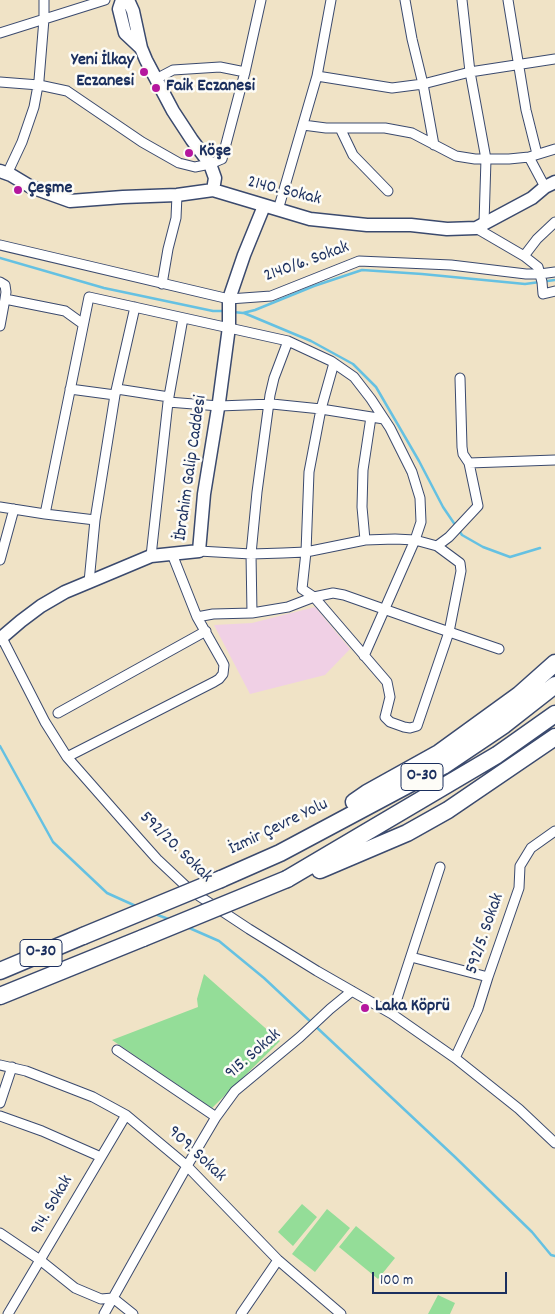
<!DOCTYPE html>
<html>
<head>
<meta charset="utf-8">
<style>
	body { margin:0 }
	#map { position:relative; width:555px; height:1314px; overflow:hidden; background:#f0e3c6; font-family:Dekko,sans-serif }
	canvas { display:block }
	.scale { position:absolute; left:372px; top:1272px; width:135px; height:22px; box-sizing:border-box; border:2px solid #1b2f5e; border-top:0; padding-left:6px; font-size:15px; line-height:18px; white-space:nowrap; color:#1b2f5e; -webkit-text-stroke:4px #fdfcf7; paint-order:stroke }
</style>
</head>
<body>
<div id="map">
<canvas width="555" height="1314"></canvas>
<div class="scale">100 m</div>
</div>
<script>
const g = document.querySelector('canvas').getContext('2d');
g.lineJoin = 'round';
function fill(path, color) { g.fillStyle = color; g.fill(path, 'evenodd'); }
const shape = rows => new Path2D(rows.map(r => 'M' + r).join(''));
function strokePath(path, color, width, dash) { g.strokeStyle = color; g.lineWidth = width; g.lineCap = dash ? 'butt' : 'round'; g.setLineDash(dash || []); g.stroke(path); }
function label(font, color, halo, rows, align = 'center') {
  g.font = font + ' Dekko,sans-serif'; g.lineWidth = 5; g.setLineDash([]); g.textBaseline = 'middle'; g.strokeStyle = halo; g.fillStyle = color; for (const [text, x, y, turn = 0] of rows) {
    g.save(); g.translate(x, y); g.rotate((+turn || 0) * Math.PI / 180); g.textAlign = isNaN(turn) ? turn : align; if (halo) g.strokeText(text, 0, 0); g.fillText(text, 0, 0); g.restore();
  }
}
fill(shape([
	[315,607,350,649,325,675,250,694,214,625,252,623]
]), '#f0d0e5');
fill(shape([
	[204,974,280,1041,212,1108,112,1040,198,1007,197,999],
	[302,1204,317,1217,293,1246,278,1232],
	[327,1209,350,1228,315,1272,292,1254],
	[356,1226,395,1258,378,1279,339,1247],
	[438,1295,455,1303,450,1314,428,1314]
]), '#94dd98');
strokePath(shape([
	[0,258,104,288,213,311,225,311],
	[233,312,243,313,255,310,314,286,362,270,422,274,525,284,555,280],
	[244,313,311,341,353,364,376,387,419,461,443,507,462,535,483,547,510,557,540,548],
	[0,746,53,842,107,893,138,907],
	[155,914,171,920],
	[187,927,219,941,264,978,455,1157,532,1232,551,1255,555,1256]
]), '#65c1e2', 2.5);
const street = shape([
	[405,0,412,39,423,84,470,72,555,59],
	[462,0,470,72,486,159,484,223],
	[508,0,526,110,537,154],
	[0,33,105,0],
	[317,76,392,88,423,84,434,145],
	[156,79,173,70,220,67,245,72],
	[0,82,39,85,67,91,142,142,179,163,195,167,210,164,222,159,245,72,261,0],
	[303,125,326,128,385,128,412,133,456,156,475,159,509,159,529,157,555,149],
	[340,128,353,155,388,191],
	[529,157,545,187],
	[7,174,22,142,34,107,39,80,44,19,44,0],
	[278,210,317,76,331,0],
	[476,228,524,256,537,239,555,222],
	[0,245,229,299,271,296,359,261,451,265,526,274,540,274,555,272],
	[524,256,538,267,542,282,543,294,555,291],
	[0,282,5,285,6,292,5,299],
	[162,284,168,249,176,218,177,195],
	[0,326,5,299,65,311,83,324],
	[334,363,321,409,309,472,306,552,302,589,314,597,387,682,390,697,385,717,390,722,404,727,410,728,417,726,449,632,461,571,460,563,437,546],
	[70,389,115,395],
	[117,389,169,397],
	[168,402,183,318],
	[469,463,555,460],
	[0,507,45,514],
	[95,520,115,395,135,307],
	[365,540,362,507,363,470,371,417],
	[199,551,251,554,283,553,306,552,365,540,395,539,415,540,437,546,449,537,478,506,469,463,463,454,462,447,460,378],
	[151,556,168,402,219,406,272,404,321,409,384,419],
	[0,560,14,509],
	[89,582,95,520,45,514,89,297,288,341,331,361,354,377,371,399,390,428,412,472,420,498,421,522,415,540,364,656],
	[252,613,251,554,257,492,270,395,274,378,288,341],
	[197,617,213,614,252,613,288,607,314,597,333,593,344,595,426,624,499,649],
	[2,638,45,722,67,757,140,840,157,859,190,890,249,929,317,971,392,1014,455,1058,519,1109,555,1143],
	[58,713,206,631],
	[67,757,214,682,219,679,223,674,224,665,222,661,197,617,172,554],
	[411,957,488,977],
	[392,1014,440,867],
	[117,1050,216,1117],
	[455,1058,478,1009,488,977,519,888,520,866,531,848,555,831],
	[0,1065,26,1071,93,1097,126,1115,187,1166,278,1260,341,1314],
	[0,1103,12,1067],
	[0,1116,42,1131,101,1157],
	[0,1233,40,1260,75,1288,101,1299,113,1298,133,1314],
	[8,1314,126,1115],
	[104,1314,187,1166,216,1117,235,1091,300,1037,330,1009,352,991],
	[241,1314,278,1260]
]);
const secondary = shape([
	[122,0,119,9,125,33,141,48],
	[128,0,133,11,141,48,146,60,173,111,192,140,210,164,215,178,213,190],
	[0,171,11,175,31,187,70,201,123,197,177,195,213,190,310,219,367,225,411,225,447,229,476,228,532,198,545,187,555,182],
	[0,639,21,621,41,606,65,592,89,582,151,556,199,551,204,494,219,402,229,327,229,299,244,255,264,206]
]);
const highway = shape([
	[354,802,367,793,439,753,519,695,555,663],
	[320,870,407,833,448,810,555,737],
	[221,879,280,853,443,766,504,725,555,685],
	[287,879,497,755,555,714],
	[0,971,83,936],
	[0,996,143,938]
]);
strokePath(street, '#3b4a6e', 11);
strokePath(secondary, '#3b4a6e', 15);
strokePath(highway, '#3b4a6e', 19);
strokePath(street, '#fff', 9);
strokePath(secondary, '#fff', 12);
strokePath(highway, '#fff', 16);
const highwayBridge = shape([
	[83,936,221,879],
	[143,938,287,879]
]);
strokePath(highwayBridge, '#3b4a6e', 19, []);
strokePath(highwayBridge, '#fff', 16);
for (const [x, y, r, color] of [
	[144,72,5,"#b5179e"],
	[156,88,5,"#b5179e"],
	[189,153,5,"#b5179e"],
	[18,190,5,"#b5179e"],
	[365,1008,5,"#b5179e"]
]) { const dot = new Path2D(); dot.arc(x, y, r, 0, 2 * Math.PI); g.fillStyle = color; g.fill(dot); strokePath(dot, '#fdfcf7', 2); }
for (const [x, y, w] of [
	[422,777,42],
	[41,953,42]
]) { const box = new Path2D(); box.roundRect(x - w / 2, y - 13.5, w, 27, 4); g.fillStyle = '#fdfcf7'; g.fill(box); strokePath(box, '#1b2f5e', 1); }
label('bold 16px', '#1b2f5e', null, [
	["O-30",422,777],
	["O-30",41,953]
]);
label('bold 18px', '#1b2f5e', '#fdfcf7', [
	["Yeni İlkay",134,62,"right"],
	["Eczanesi",134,83,"right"],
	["Faik Eczanesi",166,88],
	["Köşe",199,153],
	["Çeşme",28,190],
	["Laka Köprü",375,1008]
], 'left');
label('18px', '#1b2f5e', '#fdfcf7', [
	["2140. Sokak",284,192,14],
	["2140/6. Sokak",307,263,-20],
	["İbrahim Galip Caddesi",192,468,-82],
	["İzmir Çevre Yolu",279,828,-26],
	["592/20. Sokak",175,848,44],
	["592/5. Sokak",486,934,-71],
	["915. Sokak",254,1055,-41],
	["909. Sokak",196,1155,43],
	["914. Sokak",53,1206,-60]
]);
</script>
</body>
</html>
